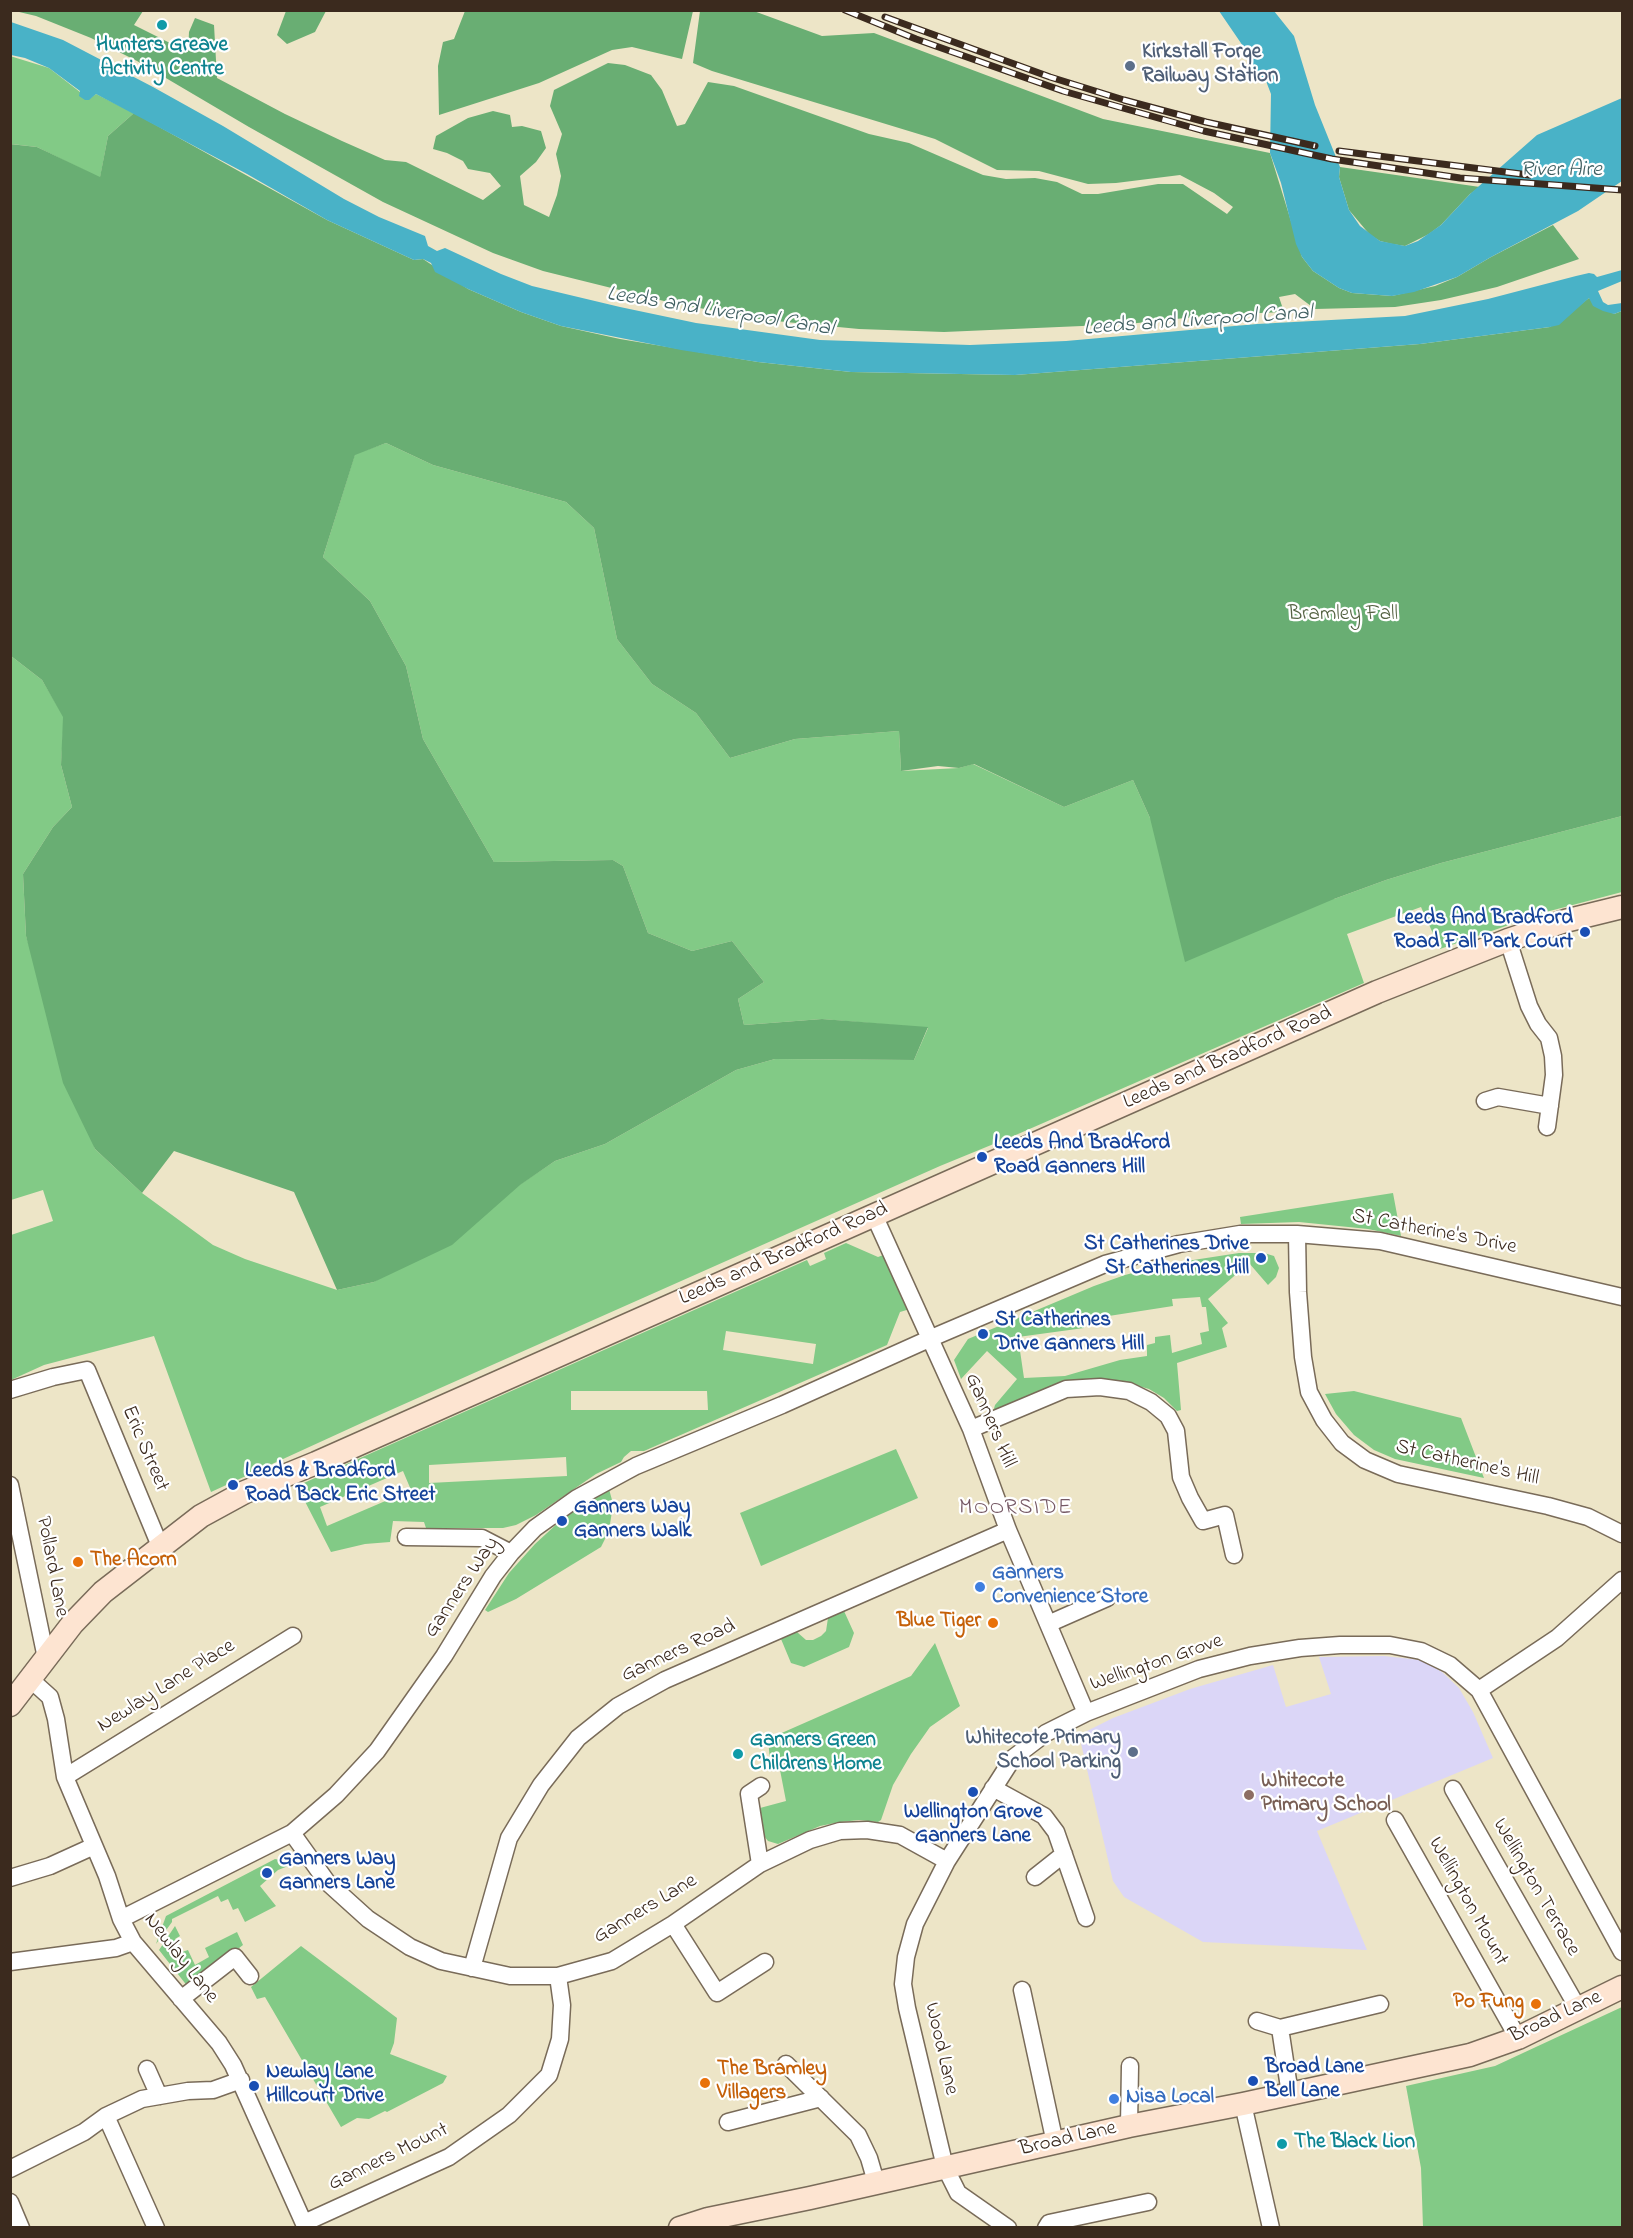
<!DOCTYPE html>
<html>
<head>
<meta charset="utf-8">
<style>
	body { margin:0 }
	#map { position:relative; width:1633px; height:2238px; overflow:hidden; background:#ede5c7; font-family:"Indie Flower",sans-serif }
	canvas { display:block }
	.frame { position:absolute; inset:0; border:12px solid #3b2a1e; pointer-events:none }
</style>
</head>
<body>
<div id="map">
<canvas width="1633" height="2238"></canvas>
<div class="frame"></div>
</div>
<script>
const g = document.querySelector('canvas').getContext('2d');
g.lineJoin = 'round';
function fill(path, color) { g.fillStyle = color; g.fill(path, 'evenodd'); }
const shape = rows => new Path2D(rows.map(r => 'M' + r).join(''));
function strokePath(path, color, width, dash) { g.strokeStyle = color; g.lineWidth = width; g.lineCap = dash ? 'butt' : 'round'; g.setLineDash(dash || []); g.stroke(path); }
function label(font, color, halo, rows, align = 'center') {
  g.font = font + ' "Indie Flower",sans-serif'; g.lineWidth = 4.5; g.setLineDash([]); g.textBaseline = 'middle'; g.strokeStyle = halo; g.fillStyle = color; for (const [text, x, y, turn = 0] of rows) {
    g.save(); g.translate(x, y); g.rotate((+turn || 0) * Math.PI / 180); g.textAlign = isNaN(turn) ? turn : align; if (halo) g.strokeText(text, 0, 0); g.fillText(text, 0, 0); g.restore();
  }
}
fill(shape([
	[1384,1656,1421,1660,1442,1672,1459,1688,1473,1712,1493,1758,1317,1831,1367,1950,1203,1942,1124,1897,1113,1881,1079,1735,1113,1718,1190,1689,1273,1665,1286,1707,1331,1694,1319,1657]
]), '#dbd6f7');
fill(shape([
	[10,56,49,68,89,99,96,94,134,113,108,136,100,178,37,147,11,144],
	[386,443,433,465,566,502,594,528,617,639,652,684,696,713,730,758,795,739,899,731,901,771,959,768,973,764,1064,807,1133,780,1150,818,1334,899,1386,880,1441,863,1622,816,1622,892,1546,912,1440,949,1421,907,1347,934,1364,983,1018,1134,940,1166,366,1421,211,1492,154,1336,44,1365,11,1380,11,1235,53,1221,43,1190,11,1200,11,656,42,680,64,717,61,765,72,807,53,827,23,874,26,936,95,1149,142,1193,213,1245,245,1259,337,1290,374,1282,555,1161,605,1144,736,1070,775,1059,914,1060,928,1028,822,1019,744,1025,738,999,764,982,732,941,692,951,648,933,623,866,613,860,494,862,423,739,406,666,370,601,323,557,355,454],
	[1393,1193,1401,1236,1368,1229,1299,1222,1241,1224,1240,1217],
	[846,1243,878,1257,886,1254,910,1309,900,1312,887,1345,644,1451,631,1451,624,1457,621,1462,596,1474,536,1515,516,1525,503,1528,426,1528,424,1522,393,1521,390,1542,365,1544,331,1552,297,1486,807,1260,810,1266,826,1259,824,1253],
	[726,1331,816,1344,813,1364,723,1350],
	[571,1391,707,1391,708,1410,571,1410],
	[566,1457,567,1476,429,1483,429,1465],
	[403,1471,411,1490,327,1526,320,1507],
	[1239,1253,1264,1253,1274,1256,1279,1268,1276,1277,1268,1285,1249,1263,1208,1299,1228,1323,1222,1328,1227,1347,1177,1363,1181,1410,1177,1411,1164,1398,1149,1389,1128,1383,993,1412,995,1405,1017,1379,987,1351,961,1379,954,1360,968,1339,1094,1286,1125,1275,1167,1264],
	[1200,1297,1202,1307,1206,1307,1209,1331,1200,1333,1202,1344,1172,1353,1170,1335,1155,1337,1155,1343,1147,1345,1147,1356,1120,1360,1065,1376,1024,1378,1018,1337,1084,1328,1083,1320,1173,1306,1172,1299],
	[1354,1391,1461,1418,1484,1478,1395,1459,1374,1450,1354,1435,1336,1414,1325,1394],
	[896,1449,918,1498,761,1566,740,1513],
	[609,1489,612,1500,612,1511,609,1531,601,1547,516,1599,488,1612,485,1610,509,1573,535,1544,559,1522,583,1504],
	[844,1611,854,1633,849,1647,804,1667,791,1663,781,1639,797,1632,806,1640,813,1640,821,1636,826,1631,828,1618],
	[935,1643,960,1706,930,1727,911,1754,893,1785,881,1820,878,1822,859,1820,840,1822,820,1826,778,1844,768,1841,764,1836,760,1808,786,1801,780,1770,771,1771,768,1739,911,1676],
	[275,1859,296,1863,278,1870,260,1886,276,1906,245,1922,238,1908,233,1910,228,1899,221,1902,218,1896,172,1919,172,1922,156,1944,166,1916],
	[175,1926,180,1936,175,1939,182,1952,188,1950,195,1965,209,1957,205,1948,237,1932,243,1945,188,1987,159,1950],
	[301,1946,397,2018,394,2043,390,2054,447,2076,443,2083,387,2112,385,2111,369,2119,357,2118,341,2127,265,1997,257,1999,251,1987],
	[1622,2007,1622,2227,1423,2227,1421,2168,1406,2086,1495,2066]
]), '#82ca86');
fill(shape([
	[751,10,822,36,874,33,1103,119,1270,153,1302,257,1313,271,1339,288,1352,293,1392,296,1435,286,1457,277,1491,257,1553,225,1579,259,1497,287,1441,300,1395,307,1315,309,1295,294,1279,297,1284,312,1214,315,1128,324,944,332,859,329,765,320,672,303,543,271,493,253,383,202,249,127,137,61,91,38,36,16,15,11,143,11,134,25,188,52,189,32,195,18,214,25,217,78,285,114,342,141,385,160,406,162,483,200,501,186,490,173,468,169,463,161,447,153,433,149,436,136,468,118,493,111,510,115,512,127,522,126,541,131,546,148,536,162,520,176,524,205,549,217,557,195,561,176,556,154,562,134,550,106,554,90,608,63,625,65,651,75,662,90,677,126,685,124,708,82,734,86,869,134,909,143,983,175,1006,179,1035,178,1057,182,1082,194,1098,194,1158,184,1183,184,1227,214,1233,207,1214,193,1180,175,1116,183,1088,184,1039,171,997,170,935,139,712,71,693,63,700,11],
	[286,11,286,10,326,11,315,32,287,44,277,35],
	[465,11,465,10,693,11,682,59,632,47,612,50,539,83,439,115,438,66,443,42,454,39],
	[134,113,327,220,414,260,423,259,468,289,521,312,561,326,620,339,758,362,851,372,1015,375,1420,344,1550,327,1589,298,1614,314,1622,311,1622,816,1441,863,1386,880,1334,899,1185,962,1150,818,1133,780,1064,807,974,764,959,768,938,766,901,771,899,731,795,739,730,758,696,713,652,684,617,639,594,528,566,502,433,465,386,443,355,455,323,557,370,601,406,666,423,739,494,862,613,860,623,866,648,933,692,951,732,941,764,982,738,999,744,1025,822,1019,928,1027,914,1060,775,1059,736,1070,605,1144,555,1161,520,1185,452,1245,374,1282,337,1290,294,1192,174,1151,142,1193,95,1149,63,1083,26,936,23,874,53,827,72,807,61,765,63,717,42,680,11,656,10,144,37,147,100,177,108,136],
	[1340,167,1480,187,1470,194,1441,225,1429,234,1405,246,1392,244,1380,241,1370,235,1349,210,1339,177]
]), '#69ae73');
fill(shape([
	[1219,11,1274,11,1294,36,1315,105,1340,167,1339,177,1349,210,1360,226,1380,241,1405,246,1418,241,1441,225,1470,194,1537,135,1622,98,1622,181,1578,211,1491,257,1457,277,1414,292,1392,296,1352,293,1339,288,1313,271,1302,257,1296,244,1281,183,1270,153,1271,94,1266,81,1252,76,1245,49],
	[11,22,63,40,153,87,223,126,344,199,379,217,425,236,428,246,437,251,445,248,501,274,532,286,620,307,696,323,820,340,970,345,1066,341,1257,324,1405,316,1488,299,1576,276,1589,273,1594,274,1597,277,1622,270,1622,281,1598,291,1603,302,1608,305,1622,303,1622,311,1614,314,1603,311,1593,306,1589,298,1559,325,1550,327,1420,344,1015,375,851,372,758,362,681,350,561,326,521,312,468,289,435,272,431,263,423,259,414,260,327,220,247,174,96,94,89,100,85,100,79,96,80,91,49,68,25,58,11,55]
]), '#49b2c7');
const street = shape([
	[1508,940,1529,1006,1538,1024,1549,1038,1553,1056,1554,1075,1547,1127],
	[1485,1101,1498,1097,1550,1106],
	[874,1215,971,1429,1008,1530,1086,1713],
	[1297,1234,1298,1292,1303,1357,1309,1392,1324,1420,1342,1443,1365,1460,1398,1474,1548,1506,1588,1517,1622,1534],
	[10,1390,53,1377,87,1370,160,1546],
	[971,1429,1066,1389,1100,1387,1129,1391,1151,1402,1168,1416,1176,1431,1181,1477,1190,1498,1203,1521,1225,1515,1234,1555],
	[10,1485,46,1658],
	[406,1537,482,1538,511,1553],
	[1048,1624,1107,1598],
	[30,1679,50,1697,56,1719,65,1777,107,1876,121,1919,133,1942,219,2043,233,2065,306,2228],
	[1479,1690,1557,1638,1622,1580],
	[65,1777,293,1636],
	[993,1788,1044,1816,1056,1832,1086,1918],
	[1453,1789,1579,2010],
	[1395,1820,1518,2038],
	[292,1833,327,1882,368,1919,410,1947,441,1961,510,1976,558,1976,612,1961,673,1924,760,1864,810,1840,840,1831,867,1830,900,1835,947,1861],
	[760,1864,749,1794,761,1786],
	[1035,1877,1064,1854],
	[10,1878,50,1866,94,1846],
	[121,1919,292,1833,336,1795,377,1751,444,1656,493,1576,511,1553,535,1528,577,1498,636,1466,782,1405,929,1339,1105,1264,1179,1244,1240,1234,1297,1234,1380,1241,1622,1297],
	[673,1924,717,1993,765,1962],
	[10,1962,116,1948,133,1942],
	[472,1968,509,1838,541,1785,578,1738,618,1706,665,1680,1008,1530],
	[1022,1990,1055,2143],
	[181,1999,235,1957,250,1976],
	[1257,2021,1280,2028],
	[786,2064,858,2135,869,2158,876,2182],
	[147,2069,159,2096],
	[1290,2094,1280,2028,1380,2004],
	[1243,2104,1271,2228],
	[106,2116,156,2228],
	[728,2122,821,2098],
	[1129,2126,1130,2066],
	[10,2169,84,2132,106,2116,142,2099,188,2091,213,2090,241,2080],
	[10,2202,21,2228],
	[304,2223,449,2157,509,2115,549,2075,560,2039,562,2005,558,1976],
	[1008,2228,958,2193,945,2167,907,2008,903,1984,906,1957,915,1924,947,1861,1013,1758,1046,1733,1086,1713,1199,1669,1250,1656,1300,1648,1340,1645,1390,1645,1421,1651,1450,1665,1479,1690,1622,1952],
	[1046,2228,1049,2223,1148,2202]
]);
const secondary = shape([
	[10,1705,73,1623,103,1592,201,1516,245,1492,316,1463,1377,992,1508,940,1565,921,1622,907],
	[680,2228,708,2219,810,2198,1129,2126,1243,2104,1470,2055,1518,2038,1622,1987]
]);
strokePath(street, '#796b59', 19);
strokePath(secondary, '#796b59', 25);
strokePath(street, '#fff', 16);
strokePath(secondary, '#fde4d1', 22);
const rail = shape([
	[845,10,916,39,1063,91,1204,131,1332,159,1460,178,1622,190],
	[885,17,1050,77,1124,100,1206,122,1315,146],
	[1339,151,1529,175]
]);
strokePath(rail, '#3b2a1e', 7);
strokePath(rail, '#fff', 4.5, [14]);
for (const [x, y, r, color] of [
	[162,25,6,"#0f9aa8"],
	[1130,66,6,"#5c6f8a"],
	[1585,932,6,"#1a4fb4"],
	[982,1157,6,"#1a4fb4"],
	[1261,1258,6,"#1a4fb4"],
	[983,1334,6,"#1a4fb4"],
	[233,1485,6,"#1a4fb4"],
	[562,1521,6,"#1a4fb4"],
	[78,1562,6,"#e8710a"],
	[980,1587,6,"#3f7fe0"],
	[993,1623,6,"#e8710a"],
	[1133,1752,6,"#5c6f8a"],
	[738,1754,6,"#0f9aa8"],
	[973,1792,6,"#1a4fb4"],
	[1249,1795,6,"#8d6e63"],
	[267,1873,6,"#1a4fb4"],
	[1536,2004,6,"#e8710a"],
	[1253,2081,6,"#1a4fb4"],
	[705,2083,6,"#e8710a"],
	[254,2086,6,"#1a4fb4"],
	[1114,2099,6,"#3f7fe0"],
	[1282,2144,6,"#0f9aa8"]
]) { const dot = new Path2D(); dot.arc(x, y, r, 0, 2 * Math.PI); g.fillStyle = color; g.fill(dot); strokePath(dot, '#fff', 2); }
label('bold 21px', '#0d838f', '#fff', [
	["Hunters Greave",162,47,"center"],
	["Activity Centre",162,71,"center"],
	["Ganners Green",750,1742],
	["Childrens Home",750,1766],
	["The Black Lion",1294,2144]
], 'left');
label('bold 21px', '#4e5e75', '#fff', [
	["Kirkstall Forge",1142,54],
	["Railway Station",1142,78],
	["Whitecote Primary",1121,1740,"right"],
	["School Parking",1121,1764,"right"]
], 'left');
label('21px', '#546242', '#fff', [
	["Bramley Fall",1343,616]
]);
label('bold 21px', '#164399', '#fff', [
	["Leeds And Bradford",1573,920,"right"],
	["Road Fall Park Court",1573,944,"right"],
	["Leeds And Bradford",994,1145],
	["Road Ganners Hill",994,1169],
	["St Catherines Drive",1249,1246,"right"],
	["St Catherines Hill",1249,1270,"right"],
	["St Catherines",995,1322],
	["Drive Ganners Hill",995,1346],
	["Leeds & Bradford",245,1473],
	["Road Back Eric Street",245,1497],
	["Ganners Way",574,1509],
	["Ganners Walk",574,1533],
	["Wellington Grove",973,1814,"center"],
	["Ganners Lane",973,1838,"center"],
	["Ganners Way",279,1861],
	["Ganners Lane",279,1885],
	["Broad Lane",1265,2069],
	["Bell Lane",1265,2093],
	["Newlay Lane",266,2074],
	["Hillcourt Drive",266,2098]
], 'left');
label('21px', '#3b2a1e', '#fff', [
	["Leeds and Bradford Road",1228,1059,-24],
	["St Catherine's Drive",1434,1233,11],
	["Leeds and Bradford Road",784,1255,-24],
	["Ganners Hill",989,1421,67],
	["Eric Street",144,1449,67],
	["St Catherine's Hill",1467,1464,13],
	["Pollard Lane",51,1567,79],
	["Ganners Way",463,1588,-56],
	["Ganners Road",679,1652,-25],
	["Wellington Grove",1157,1664,-19],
	["Newlay Lane Place",167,1687,-32],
	["Wellington Terrace",1535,1888,60],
	["Wellington Mount",1467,1902,61],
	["Ganners Lane",646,1910,-31],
	["Newlay Lane",180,1959,52],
	["Broad Lane",1556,2018,-25],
	["Wood Lane",940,2049,77],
	["Broad Lane",1068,2140,-13],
	["Ganners Mount",389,2158,-26]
]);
label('bold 21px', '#c56008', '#fff', [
	["The Acorn",90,1562],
	["Blue Tiger",981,1623,"right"],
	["Po Fung",1524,2004,"right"],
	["The Bramley",717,2071],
	["Villagers",717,2095]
], 'left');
label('bold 21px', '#366cbe', '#fff', [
	["Ganners",992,1575],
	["Convenience Store",992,1599],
	["Nisa Local",1126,2099]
], 'left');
label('bold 21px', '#785e54', '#fff', [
	["Whitecote",1261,1783],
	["Primary School",1261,1807]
], 'left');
label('italic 22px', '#416062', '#fff', [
	["River Aire",1561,171],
	["Leeds and Liverpool Canal",720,313,9],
	["Leeds and Liverpool Canal",1198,322,-4]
]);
g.letterSpacing = '1.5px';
label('22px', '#755864', '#fff', [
	["MOORSIDE",1016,1509]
]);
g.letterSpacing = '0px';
</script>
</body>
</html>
